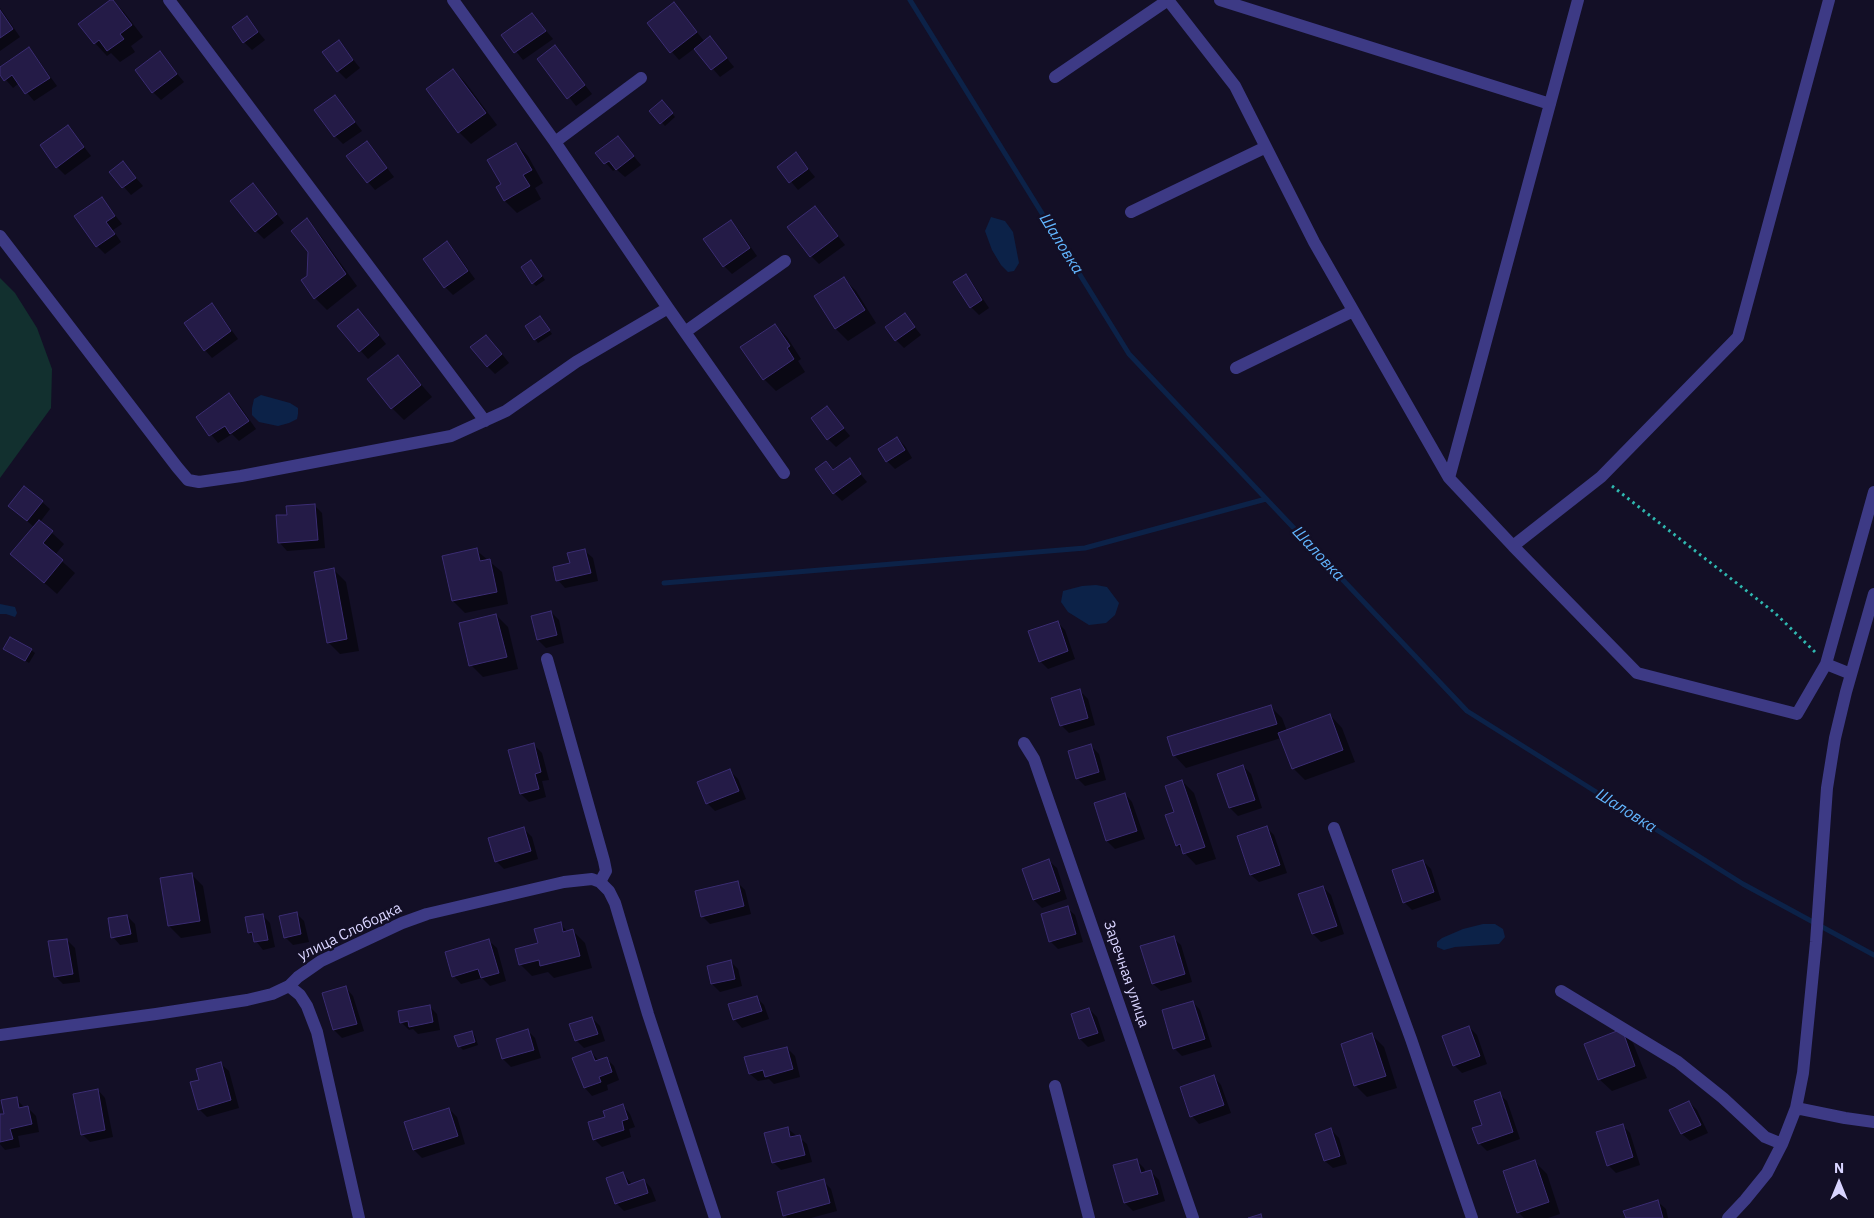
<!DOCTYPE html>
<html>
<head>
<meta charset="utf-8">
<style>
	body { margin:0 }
	#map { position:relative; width:1874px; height:1218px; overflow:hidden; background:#130f26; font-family:"IBM Plex Sans",sans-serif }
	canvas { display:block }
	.north { position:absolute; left:1814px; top:1158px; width:50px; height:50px; -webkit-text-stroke:4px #130f26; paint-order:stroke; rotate:0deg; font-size:14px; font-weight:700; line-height:20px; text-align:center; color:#d9d4ff }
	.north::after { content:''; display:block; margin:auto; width:18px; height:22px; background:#d9d4ff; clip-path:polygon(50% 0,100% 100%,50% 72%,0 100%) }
</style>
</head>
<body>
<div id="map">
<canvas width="1874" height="1218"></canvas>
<div class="north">N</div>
</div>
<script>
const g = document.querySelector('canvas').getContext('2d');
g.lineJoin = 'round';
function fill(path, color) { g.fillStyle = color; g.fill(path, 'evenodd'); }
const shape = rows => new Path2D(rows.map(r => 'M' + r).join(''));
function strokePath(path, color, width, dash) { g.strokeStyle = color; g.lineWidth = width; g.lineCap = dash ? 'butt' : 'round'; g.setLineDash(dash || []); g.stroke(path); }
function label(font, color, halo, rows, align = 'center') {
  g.font = font + ' "IBM Plex Sans",sans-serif'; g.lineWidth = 5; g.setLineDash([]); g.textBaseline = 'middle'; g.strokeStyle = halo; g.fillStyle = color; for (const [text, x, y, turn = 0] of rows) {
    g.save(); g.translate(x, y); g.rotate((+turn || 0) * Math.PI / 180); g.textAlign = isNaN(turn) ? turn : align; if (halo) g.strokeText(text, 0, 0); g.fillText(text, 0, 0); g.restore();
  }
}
fill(shape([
	[0,278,15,293,37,328,52,369,51,408,0,478]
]), '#12302f');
fill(shape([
	[991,217,1005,221,1013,232,1019,263,1014,271,1008,272,1001,265,992,250,985,231],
	[261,395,290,403,298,408,298,414,297,419,289,423,278,426,259,422,252,415,252,408,254,399],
	[1096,585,1107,587,1119,603,1115,615,1106,623,1089,625,1068,612,1061,602,1063,591,1082,586],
	[0,604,15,607,17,613,15,617,6,614,0,614],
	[1483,924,1495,924,1503,929,1505,937,1499,944,1455,947,1444,950,1437,947,1437,942,1442,938,1463,929]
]), '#0c2248');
fill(shape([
	[112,0,124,12,143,37,131,46,135,52,120,62,111,53,107,56,95,43],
	[674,4,705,42,717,46,734,67,720,77,695,48,679,60,648,24],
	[0,8,20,37,0,51],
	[532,14,553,39,523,60,503,35],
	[247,18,265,40,252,50,244,42],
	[339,42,360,68,346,79,338,71],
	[555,47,592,94,576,106,539,59],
	[28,49,36,57,57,86,34,101,19,83,13,88,0,73,0,68],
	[160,53,184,82,161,100,153,92],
	[453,70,465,82,497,125,471,144,459,132,427,89],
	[335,97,362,131,343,144,335,136,316,110],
	[662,102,675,117,665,126,651,111],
	[68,126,91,156,65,175,57,167],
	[618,137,641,165,625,177,616,169,613,171,597,153],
	[367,142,394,177,375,190,368,182],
	[516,144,528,156,543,183,535,188,541,199,517,213,505,201,498,187,503,184],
	[796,154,815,177,798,190,779,167],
	[123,163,143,186,131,195,111,172],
	[260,193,284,223,264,239,256,231],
	[102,199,122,224,113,230,121,242,105,254,97,246],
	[815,208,845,245,819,264,811,256],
	[306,220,318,232,357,286,327,310,315,298,308,277,309,251],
	[731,222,738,229,757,256,732,274,724,266],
	[447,243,455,251,475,279,453,295,445,287],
	[534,265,545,280,536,286,533,283],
	[966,276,973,284,989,308,979,315,971,307],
	[844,279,856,291,876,323,848,341,836,329,816,297],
	[211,305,219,313,238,339,212,358,205,350],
	[905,315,921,335,904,348,896,340],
	[540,317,552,334,538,343,526,326],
	[365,318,386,344,368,359,339,326],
	[775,325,787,337,801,359,798,361,805,372,776,391,764,379],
	[494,344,509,363,495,374,487,366],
	[397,357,432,397,404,420,392,408],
	[229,395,237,402,256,429,239,441,232,434,218,443,197,417],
	[827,408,850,436,836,447,828,439],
	[897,438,905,446,912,458,895,469,887,461],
	[849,460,867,482,842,501,834,493,826,462,834,471],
	[25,487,50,509,40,522,64,544,55,555,75,573,57,594,12,554,34,527,10,506],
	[314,505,322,513,325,548,287,551,280,543,288,516],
	[476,550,502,572,508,604,465,613,453,601],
	[585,551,593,558,598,581,565,588,558,580],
	[334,570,346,582,359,651,340,654,328,642],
	[551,612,559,620,564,643,546,648,538,640,532,617],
	[496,615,508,627,518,669,483,677,471,665],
	[1057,622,1065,630,1075,659,1048,669,1040,661],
	[5,648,31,650,35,653,29,663],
	[1080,691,1088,699,1095,725,1069,733,1061,725],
	[1270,706,1282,718,1287,731,1330,715,1342,728,1355,762,1305,780,1293,768,1281,738,1186,768,1174,755],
	[534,745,542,753,549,780,542,781,546,797,529,802,521,794],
	[1091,746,1099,754,1106,780,1085,786,1077,778],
	[1243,766,1251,774,1262,808,1238,816,1230,808,1219,775],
	[730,771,738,779,746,799,715,811,707,803],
	[1182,781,1194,793,1216,859,1196,865,1177,845,1176,813],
	[1125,794,1132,802,1145,839,1115,849,1107,841,1095,804],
	[1266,827,1274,835,1287,873,1259,882,1251,875,1238,836],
	[524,829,532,837,538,859,504,869,496,861],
	[1049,861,1057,868,1067,899,1042,908,1034,900],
	[1423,861,1431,869,1441,900,1412,910,1404,902],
	[191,874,203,886,211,933,181,938,169,926,161,879],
	[737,882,745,890,751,914,710,924,702,916],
	[1323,887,1331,895,1344,934,1321,942,1313,934],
	[1067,908,1075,915,1083,942,1058,949,1050,941],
	[296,913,304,921,309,942,293,945,285,937],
	[262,915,270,923,275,947,263,950,249,932],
	[127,916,135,924,138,942,120,945,113,937],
	[560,924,568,932,573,931,585,943,592,968,554,978,548,972,532,976,520,964],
	[1173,938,1181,945,1192,982,1161,991,1153,984],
	[67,940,75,948,80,982,63,984,55,976],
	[489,941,497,948,506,981,490,986,482,978,461,984,454,976],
	[730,961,738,969,742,986,720,992,712,984,708,967],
	[346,988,353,996,364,1031,342,1038,334,1030],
	[756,997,764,1005,769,1019,742,1028,735,1020,730,1005],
	[1193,1002,1200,1010,1212,1047,1182,1056,1174,1048],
	[429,1006,437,1014,440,1030,418,1034,413,1029,409,1030,401,1022],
	[1089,1009,1097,1017,1105,1041,1088,1047,1080,1039,1072,1015],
	[592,1018,600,1026,605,1041,584,1048,577,1041,571,1025],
	[1469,1027,1477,1035,1487,1064,1462,1073,1454,1065],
	[528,1031,535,1038,541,1058,511,1067,503,1059,497,1039],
	[1621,1031,1633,1043,1647,1078,1612,1091,1599,1079],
	[472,1032,475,1036,478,1045,463,1050,459,1046],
	[1372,1035,1384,1047,1397,1088,1367,1097,1355,1085],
	[787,1048,795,1056,800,1077,774,1084,769,1079,758,1081,750,1074],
	[591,1052,599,1061,606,1058,614,1066,619,1080,607,1085,608,1090,592,1096,585,1088],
	[221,1064,229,1071,239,1108,207,1117,199,1109,201,1081],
	[1214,1077,1221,1085,1231,1113,1199,1124,1192,1116],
	[98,1090,105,1098,113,1137,90,1142,82,1134],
	[1499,1094,1507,1101,1520,1139,1487,1151,1479,1143],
	[16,1099,25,1108,28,1108,36,1116,39,1132,18,1136,20,1147,5,1150,0,1144,0,1116,5,1115],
	[1689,1102,1697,1110,1708,1133,1690,1141,1682,1134],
	[623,1106,630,1114,635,1127,629,1129,631,1137,602,1147,594,1139],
	[449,1109,457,1117,465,1144,422,1158,414,1150,406,1123],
	[1622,1125,1630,1133,1640,1165,1616,1173,1608,1165],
	[788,1129,807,1144,812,1162,781,1170,773,1162],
	[1331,1130,1339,1138,1347,1164,1333,1168,1325,1161],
	[1136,1160,1144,1168,1146,1173,1151,1172,1159,1180,1165,1201,1133,1211,1125,1203],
	[1535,1162,1547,1174,1560,1214,1548,1218,1524,1218,1518,1212],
	[623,1174,632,1184,644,1180,651,1188,656,1201,624,1211,616,1203],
	[823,1181,831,1189,837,1211,811,1218,787,1218,785,1215],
	[1658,1202,1666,1209,1668,1218,1627,1218]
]), '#0007');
strokePath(shape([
	[910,0,1129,354,1467,711,1743,884,1874,955],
	[664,583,1085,548,1266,499]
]), '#0c2248', 5);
const building = shape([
	[110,0,113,0,132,25,120,34,124,39,107,51,99,40,94,44,78,24,110,0],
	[674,2,697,32,670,53,647,23,674,2],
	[0,10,13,29,0,38,0,10],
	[532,13,546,31,514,53,501,35,532,13],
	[247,16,258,32,243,43,232,27,247,16],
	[710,36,727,58,711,70,694,49,710,36],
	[339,40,353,60,337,72,322,52,339,40],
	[555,45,585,85,567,99,537,59,555,45],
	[29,47,50,78,25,94,12,75,4,81,0,75,0,67,29,47],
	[160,51,177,74,152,93,135,70,160,51],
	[453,69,486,113,458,133,426,89,453,69],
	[335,95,355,122,334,137,314,110,335,95],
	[662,100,673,113,660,124,649,111,662,100],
	[68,125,84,147,56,168,40,145,68,125],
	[618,136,634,156,616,170,609,161,604,164,595,153,618,136],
	[367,141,387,168,367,183,346,156,367,141],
	[516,143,532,170,523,175,530,186,504,201,496,187,501,184,487,160,516,143],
	[796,152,808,169,789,183,777,167,796,152],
	[123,161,136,178,122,188,109,172,123,161],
	[253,183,277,214,255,232,230,201,253,183],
	[102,197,115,216,106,222,115,234,96,247,74,216,102,197],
	[815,206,838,236,810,257,787,227,815,206],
	[307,218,346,274,314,299,301,280,307,276,308,252,291,231,307,218],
	[731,220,750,248,723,267,703,239,731,220],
	[447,241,468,271,444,288,423,259,447,241],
	[531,260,542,276,532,284,521,267,531,260],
	[966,274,982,300,970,308,953,282,966,274],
	[844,277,865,310,835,329,814,296,844,277],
	[212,303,231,331,204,351,184,323,212,303],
	[358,309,379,335,359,352,337,326,358,309],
	[905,313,915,327,895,341,885,327,905,313],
	[540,316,550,330,534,340,525,326,540,316],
	[775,324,790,346,787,348,794,359,763,380,740,347,775,324],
	[486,335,502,354,487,367,470,347,486,335],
	[398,355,421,385,391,409,367,379,398,355],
	[229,393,249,421,230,434,225,426,209,436,196,417,229,393],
	[827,406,844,428,827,440,811,418,827,406],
	[897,437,905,450,886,462,878,449,897,437],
	[850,458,861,474,833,494,815,469,826,461,833,470,850,458],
	[24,486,43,501,27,521,8,506,24,486],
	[315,504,318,540,278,543,276,515,287,515,286,506,315,504],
	[39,520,53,531,43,543,63,560,44,583,10,554,39,520],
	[477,548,480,561,490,559,497,592,452,601,442,556,477,548],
	[585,549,591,573,556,581,553,567,570,563,567,553,585,549],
	[334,568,347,639,327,643,314,572,334,568],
	[551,611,557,635,537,640,531,616,551,611],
	[496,614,507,657,469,666,459,623,496,614],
	[1058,621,1068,651,1039,662,1028,631,1058,621],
	[10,637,32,649,25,661,3,649,10,637],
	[1080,689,1088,718,1060,726,1051,698,1080,689],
	[1271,705,1277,724,1173,756,1167,737,1271,705],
	[1330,714,1343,750,1292,769,1278,733,1330,714],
	[534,743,541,772,535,774,539,789,520,794,508,750,534,743],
	[1091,744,1099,772,1076,779,1068,751,1091,744],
	[1243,765,1255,800,1229,808,1217,774,1243,765],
	[730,769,739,791,706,804,697,782,730,769],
	[1182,780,1205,847,1183,854,1180,844,1176,846,1165,815,1174,812,1165,786,1182,780],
	[1125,793,1137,831,1106,841,1094,803,1125,793],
	[1267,826,1280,865,1250,875,1237,836,1267,826],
	[524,827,531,851,495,862,488,838,524,827],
	[1049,859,1060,891,1033,900,1022,869,1049,859],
	[1423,860,1434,892,1403,903,1392,870,1423,860],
	[192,873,200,921,168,926,160,878,192,873],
	[738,881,744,906,701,917,695,891,738,881],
	[1323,886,1337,926,1312,934,1298,894,1323,886],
	[1068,906,1076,934,1049,942,1041,914,1068,906],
	[297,912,301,934,284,938,279,916,297,912],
	[263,914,268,940,254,942,252,932,248,933,245,917,263,914],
	[127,915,131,934,111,938,108,918,127,915],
	[561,922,563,932,573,929,580,956,540,966,539,960,519,965,515,949,538,943,534,929,561,922],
	[1174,936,1185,974,1152,984,1140,946,1174,936],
	[67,939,73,974,54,977,48,941,67,939],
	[489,939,499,973,481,978,478,969,452,977,445,952,489,939],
	[731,960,735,979,711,984,707,966,731,960],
	[346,986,357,1024,333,1030,322,993,346,986],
	[757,996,762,1011,733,1020,728,1004,757,996],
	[1193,1001,1205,1039,1173,1049,1162,1010,1193,1001],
	[430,1005,433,1022,409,1027,408,1021,400,1023,398,1011,430,1005],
	[1089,1008,1098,1033,1079,1039,1071,1014,1089,1008],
	[592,1017,598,1034,575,1041,569,1024,592,1017],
	[1469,1026,1480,1056,1453,1066,1442,1036,1469,1026],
	[528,1029,534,1050,502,1059,496,1039,528,1029],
	[1622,1029,1635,1066,1598,1080,1584,1044,1622,1029],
	[472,1031,475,1042,458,1047,454,1036,472,1031],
	[1372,1033,1386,1076,1354,1086,1341,1044,1372,1033],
	[787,1047,793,1069,765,1077,763,1070,749,1074,744,1057,787,1047],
	[591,1051,595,1061,607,1057,612,1072,599,1077,601,1082,584,1088,572,1058,591,1051],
	[221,1062,231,1100,198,1110,190,1082,199,1080,196,1069,221,1062],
	[1214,1075,1224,1105,1190,1117,1180,1087,1214,1075],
	[98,1089,105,1130,81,1135,73,1094,98,1089],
	[1500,1092,1513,1132,1478,1144,1472,1128,1482,1125,1474,1101,1500,1092],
	[17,1097,19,1108,28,1106,32,1124,10,1129,13,1139,0,1142,0,1114,4,1114,1,1100,17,1097],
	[1689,1101,1701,1125,1681,1134,1669,1110,1689,1101],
	[623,1104,628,1119,622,1121,624,1130,593,1140,588,1122,605,1117,603,1111,623,1104],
	[449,1108,458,1136,413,1150,404,1122,449,1108],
	[1623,1124,1633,1157,1607,1166,1596,1132,1623,1124],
	[788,1127,790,1137,800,1135,805,1155,772,1163,764,1133,788,1127],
	[1331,1128,1340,1156,1324,1161,1315,1134,1331,1128],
	[1137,1159,1141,1173,1151,1170,1158,1194,1124,1203,1113,1165,1137,1159],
	[1535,1160,1549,1202,1517,1213,1503,1171,1535,1160],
	[623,1172,628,1185,644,1179,648,1193,615,1204,606,1178,623,1172],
	[824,1179,830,1203,783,1216,777,1192,824,1179],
	[1658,1200,1663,1218,1626,1218,1623,1211,1658,1200],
	[1261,1214,1262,1218,1248,1218,1261,1214]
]);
fill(building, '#241b47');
strokePath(building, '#3b2d73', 1);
strokePath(shape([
	[1612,486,1775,613,1816,653]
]), '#2fb8b0', 3, [2.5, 4]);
strokePath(shape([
	[169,0,485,421],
	[453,0,555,142,668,308,784,473],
	[1168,0,1235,86,1314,242,1449,478],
	[1220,0,1550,104],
	[1578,0,1449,478,1513,546,1601,477,1738,337,1829,0],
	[1055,77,1168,0],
	[555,142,641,78],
	[1131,212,1266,147],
	[0,236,177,467,188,480,199,482,241,476,451,436,506,411,576,362,668,308],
	[685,332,785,261],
	[1236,368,1353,311],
	[1513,546,1637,673,1797,714,1826,664,1874,492],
	[547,659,604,861,606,871,600,882],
	[1826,664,1851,674],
	[1024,743,1034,759,1193,1218],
	[1334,828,1411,1039,1472,1218],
	[289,986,300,995,307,1006,317,1032,359,1218],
	[1561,991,1678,1062,1723,1098,1765,1137,1782,1144],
	[0,1035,156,1014,247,1000,272,994,289,986,298,977,321,961,402,923,427,914,564,882,592,879,600,882,609,891,615,903,648,1014,715,1218],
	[1055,1086,1089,1218],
	[1796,1108,1845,1118,1874,1122],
	[1728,1218,1745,1200,1767,1173,1782,1144,1796,1108,1803,1073,1816,942,1827,788,1835,738,1846,692,1874,594]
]), '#3d3a85', 12);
label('15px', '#d9d4ff', '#130f26', [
	["улица Слободка",350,932,-26],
	["Заречная улица",1126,974,71]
]);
label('italic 16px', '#62b6ff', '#130f26', [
	["Шаловка",1061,244,58],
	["Шаловка",1318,554,47],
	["Шаловка",1626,811,32]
]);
</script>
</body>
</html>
